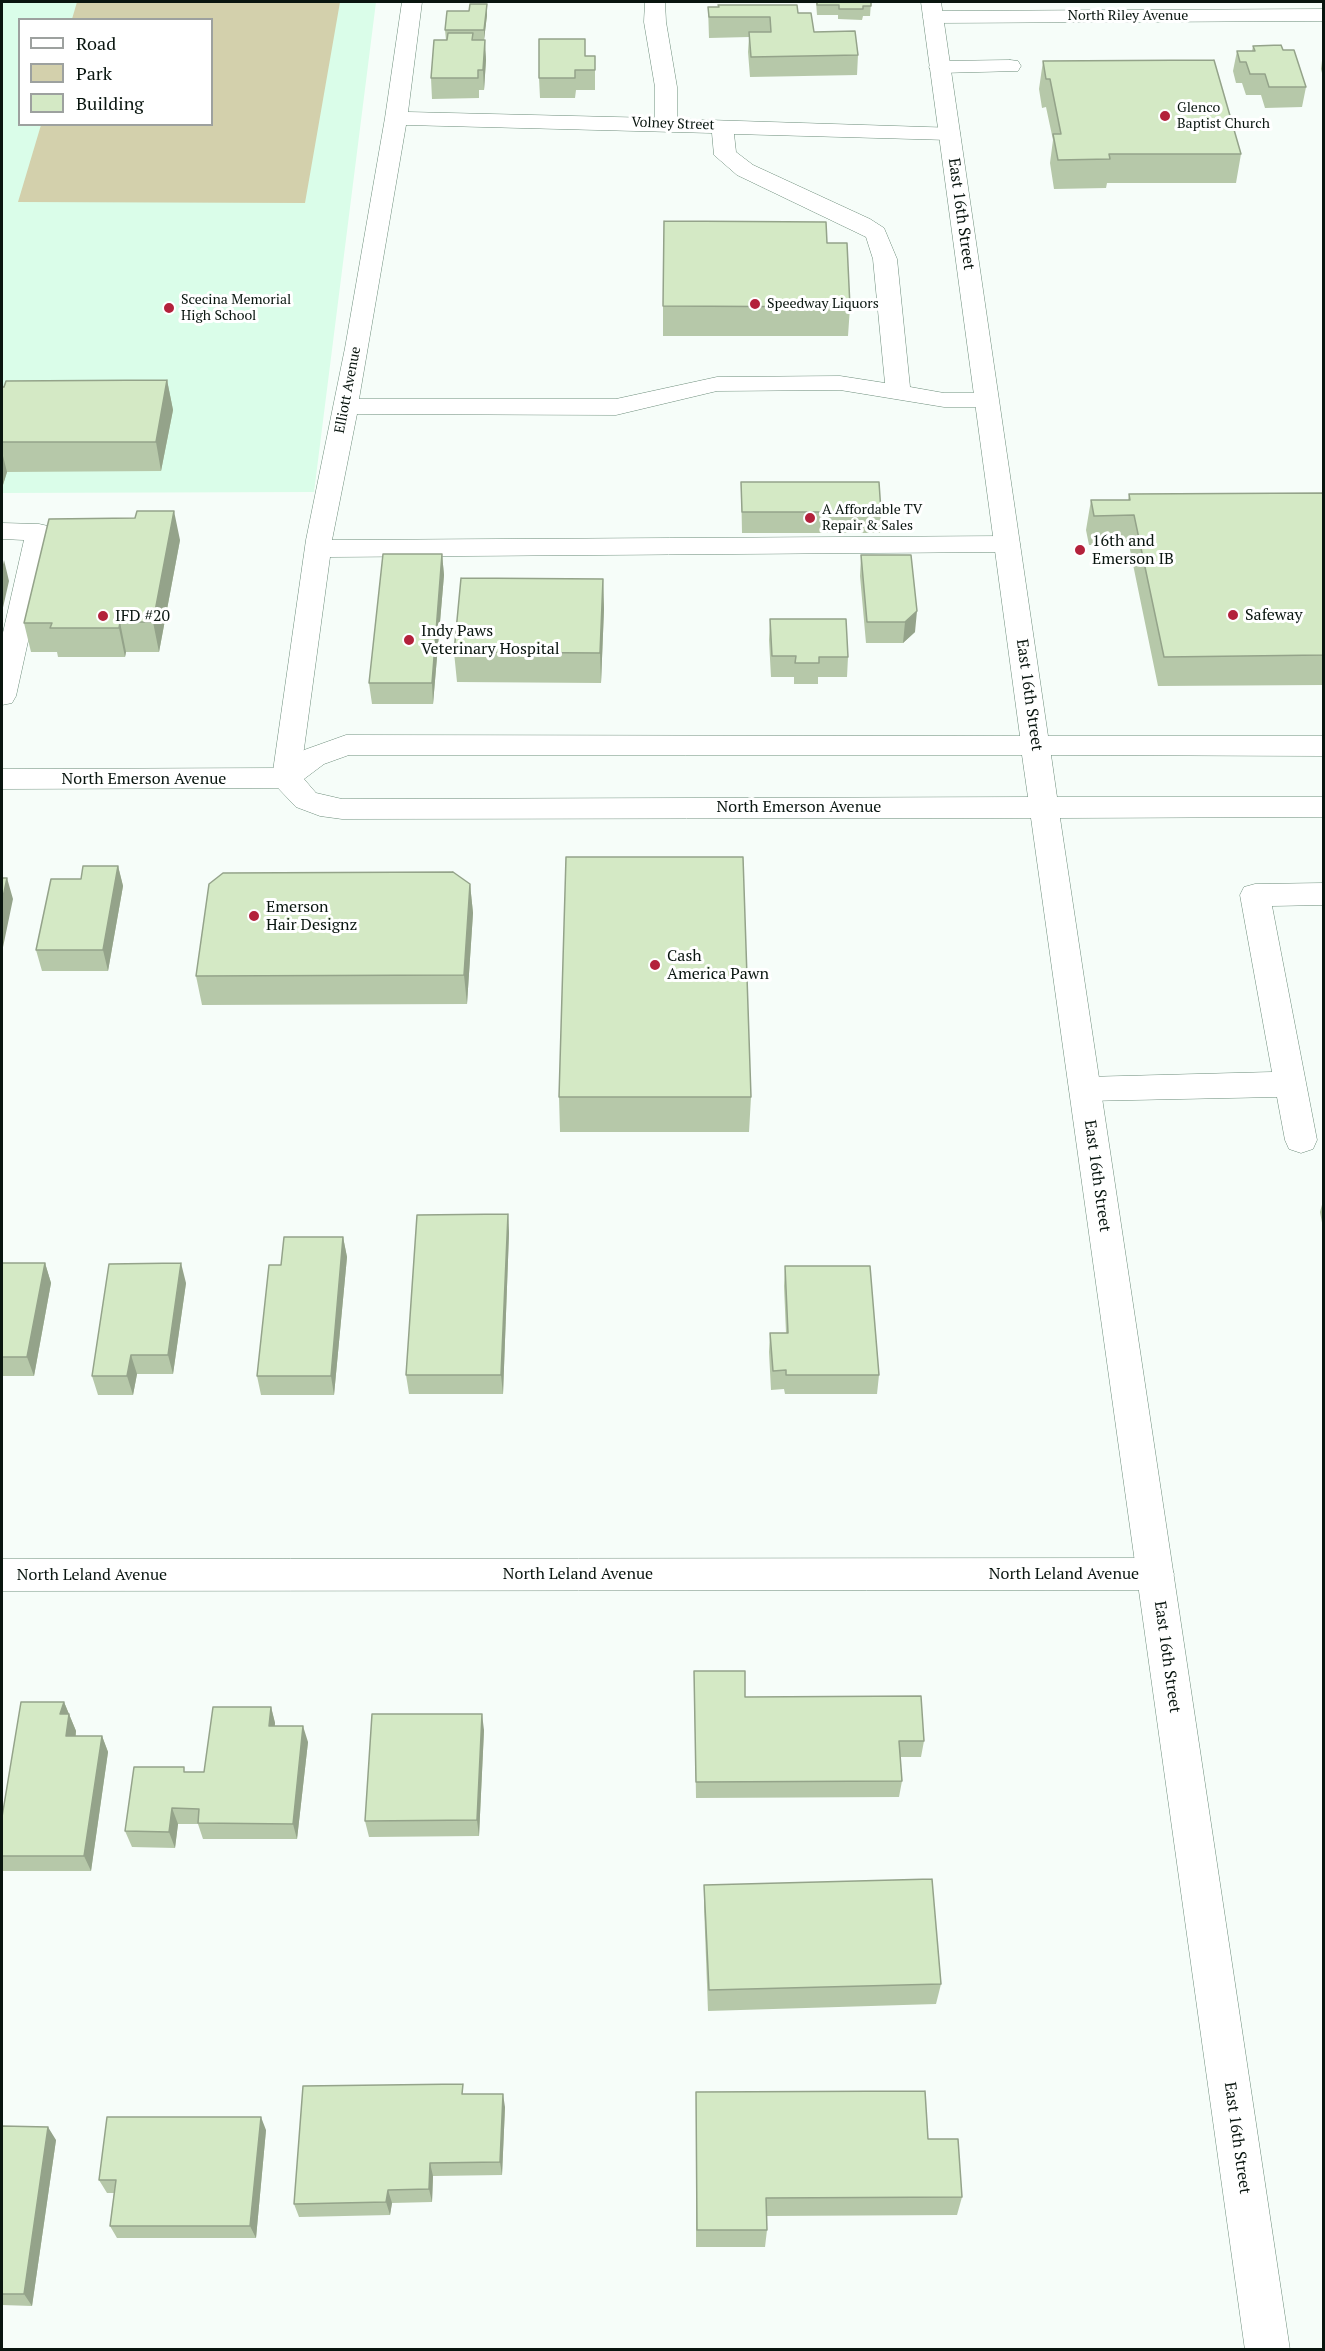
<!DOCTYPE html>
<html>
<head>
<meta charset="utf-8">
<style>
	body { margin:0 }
	#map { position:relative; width:1325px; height:2351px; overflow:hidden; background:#f6fdf9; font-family:"PT Serif",serif }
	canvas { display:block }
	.frame { position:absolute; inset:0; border:3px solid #09150f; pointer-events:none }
	.legend { position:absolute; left:18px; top:18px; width:195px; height:108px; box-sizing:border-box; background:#fff; border:2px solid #9da19f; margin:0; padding:8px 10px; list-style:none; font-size:18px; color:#09150f }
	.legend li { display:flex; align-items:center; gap:12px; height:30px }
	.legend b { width:30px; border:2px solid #9da19f }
</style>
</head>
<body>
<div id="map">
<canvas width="1325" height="2351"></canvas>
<div class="frame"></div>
<ul class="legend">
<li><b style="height:8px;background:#fff"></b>Road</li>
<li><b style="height:16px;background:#d3d0ac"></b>Park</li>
<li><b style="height:16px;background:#d4e9c5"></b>Building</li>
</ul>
</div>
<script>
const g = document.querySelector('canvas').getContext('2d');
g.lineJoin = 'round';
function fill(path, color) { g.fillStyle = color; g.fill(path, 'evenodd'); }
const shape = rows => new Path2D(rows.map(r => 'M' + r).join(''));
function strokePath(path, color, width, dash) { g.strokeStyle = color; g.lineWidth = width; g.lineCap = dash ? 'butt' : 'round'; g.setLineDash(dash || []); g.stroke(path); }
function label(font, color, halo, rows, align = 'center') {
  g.font = font + ' "PT Serif",serif'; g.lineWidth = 6; g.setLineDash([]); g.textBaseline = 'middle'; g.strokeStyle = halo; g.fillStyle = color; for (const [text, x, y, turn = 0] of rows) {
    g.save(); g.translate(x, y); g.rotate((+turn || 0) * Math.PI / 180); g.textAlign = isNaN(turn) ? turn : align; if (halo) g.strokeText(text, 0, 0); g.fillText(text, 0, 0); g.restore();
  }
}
fill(shape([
	[2,2,376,2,314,492,2,493],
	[20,20,212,20,212,124,20,124]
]), '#dafde9');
fill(shape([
	[77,2,340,2,305,203,18,202,41,125,212,124,212,20,72,19]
]), '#d3d0ac');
const minor = shape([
	[402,2,422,2,408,112,655,118,655,87,644,22,645,2,665,2,666,22,677,87,677,119,957,128,960,133,957,138,949,140,734,134,736,152,753,165,870,219,884,228,897,259,910,387,944,393,986,393,995,395,998,400,995,405,986,407,944,407,840,390,717,391,616,415,357,414,332,540,1007,536,1016,538,1020,544,1016,550,1007,552,330,557,300,778,296,785,286,788,276,785,272,778,306,540,345,348,385,118,402,2],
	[406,125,712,133,714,155,737,175,866,237,873,259,885,383,840,376,717,377,616,399,359,399,406,125],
	[1324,9,1324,21,933,23,926,21,922,17,926,13,933,11,1324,9],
	[1010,60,1018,61,1021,66,1018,71,940,73,932,72,929,67,932,62,940,61,1010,60],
	[2,523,39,524,48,526,52,532,16,696,12,703,2,705,2,637,24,540,2,539,2,523],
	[1324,883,1324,905,1272,906,1317,1140,1313,1149,1301,1153,1289,1149,1285,1140,1277,1097,1085,1101,1074,1098,1069,1089,1074,1080,1085,1077,1272,1072,1240,895,1244,887,1255,884,1324,883],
	[1155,1558,1168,1562,1174,1574,1168,1586,1155,1590,2,1591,2,1559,1155,1558]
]);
const major = shape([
	[921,2,941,2,1048,736,1324,736,1324,756,1051,755,1057,797,1324,797,1324,817,1060,818,1290,2350,1245,2350,1031,818,342,819,320,816,296,807,278,788,2,789,2,769,280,768,304,750,346,735,1020,736,921,2],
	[349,755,1022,755,1028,797,342,799,316,793,304,779,324,764,349,755]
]);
strokePath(minor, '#6d8d7b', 1);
strokePath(major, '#6d8d7b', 1);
fill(minor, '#fff');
fill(major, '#fff');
fill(shape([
	[816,2,871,2,870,16,863,16,862,20,838,19,838,15,817,15],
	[718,5,798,13,814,32,858,55,857,75,750,77,748,52,749,37,709,38,708,7,718,7],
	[487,15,484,40,486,60,484,90,479,90,479,98,432,99,431,78,446,40,445,30],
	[1253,46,1283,50,1306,87,1302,107,1265,108,1261,95,1246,95,1242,83,1236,83,1233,71,1237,51,1252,51],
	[1323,52,1323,77,1321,69],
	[585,56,595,56,595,90,576,90,575,98,540,98,539,78],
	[1043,61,1241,154,1236,183,1107,183,1106,188,1054,189,1050,163,1053,140,1046,107,1042,108,1039,89],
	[663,306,850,307,848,336,663,336],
	[167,380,173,410,161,471,7,472,2,488,2,387],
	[741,482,881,512,880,533,742,533],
	[1323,493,1323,685,1158,686,1129,545,1089,545,1086,530,1091,500,1128,500,1129,494],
	[180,540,159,652,126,652,125,657,58,657,57,652,31,652,24,623],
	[442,554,444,575,433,704,372,704,369,683],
	[861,555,915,632,903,643,866,643,860,576],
	[603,579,604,609,601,683,457,682,454,652],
	[770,619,848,657,847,677,818,677,818,684,794,684,794,677,771,677,769,640],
	[118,866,123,886,108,971,42,971,36,950,81,879],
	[470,884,473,913,467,1004,202,1005,196,976],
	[559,1097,751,1097,749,1132,560,1132],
	[1323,1201,1323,1228,1320,1212],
	[508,1214,509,1233,503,1394,409,1394,406,1375],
	[343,1237,347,1257,334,1395,261,1395,257,1376,281,1265],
	[2,1263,45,1263,51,1283,34,1376,2,1376],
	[785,1266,879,1375,877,1394,785,1394,784,1389,771,1390,769,1352,770,1333,786,1333,784,1286],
	[186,1283,173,1374,137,1374,133,1395,98,1395,92,1376],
	[694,1671,745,1697,924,1741,921,1757,900,1757,902,1781,899,1797,696,1798],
	[64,1702,76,1731,76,1736,102,1736,108,1752,91,1871,3,1871,2,1868,2,1817],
	[271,1707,275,1723,275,1726,308,1742,297,1839,203,1839,198,1824,178,1824,175,1848,132,1847,125,1831,186,1772,204,1772],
	[484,1730,479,1836,369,1837,365,1821],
	[704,1885,941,1984,936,2004,708,2011,704,1906],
	[696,2092,928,2139,962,2197,957,2215,766,2216,767,2230,765,2247,696,2247],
	[464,2094,505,2107,502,2175,433,2176,432,2202,392,2203,390,2215,299,2217,294,2204],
	[2,2126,56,2140,32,2306,2,2305],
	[266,2130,256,2238,117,2238,110,2226,114,2193,107,2193,99,2180]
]), '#b6c8a9');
fill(shape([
	[487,4,487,15,484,40,484,30],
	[485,40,486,60,484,90,483,70],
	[167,380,173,410,161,471,156,442],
	[2,452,7,472,2,488],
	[174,511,180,540,159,652,153,622],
	[442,554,444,575,433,704,432,683],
	[4,560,9,581,2,612,2,569],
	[603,579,604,609,601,683,600,653],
	[917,611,915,632,903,643,905,622],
	[120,622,126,652,125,657,119,628],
	[118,866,123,886,108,971,103,950],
	[7,878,13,899,2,952,2,902],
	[470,884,473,913,467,1004,464,975],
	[508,1214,509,1233,503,1394,501,1375],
	[343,1237,347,1257,334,1395,331,1376],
	[45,1263,51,1283,34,1376,27,1357],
	[181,1263,186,1283,173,1374,168,1355],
	[131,1355,137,1374,133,1395,127,1376],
	[64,1702,76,1731,73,1752,66,1736,60,1714],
	[271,1707,275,1723,273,1742,269,1726],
	[482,1714,484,1730,479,1836,477,1820],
	[303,1726,308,1742,297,1839,293,1824],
	[102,1736,108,1752,91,1871,84,1856],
	[172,1808,178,1824,175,1848,169,1832],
	[503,2094,505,2107,502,2175,500,2162],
	[261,2117,266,2130,256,2238,250,2226],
	[48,2127,56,2140,32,2306,24,2294],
	[430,2163,433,2176,432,2202,429,2189],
	[388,2190,392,2203,390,2215,386,2202]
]), '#94a38a');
const building = shape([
	[817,2,871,2,871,6,863,6,863,9,839,9,839,5,817,5,817,2],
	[470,4,487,4,484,30,445,30,447,11,469,11,470,4],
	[718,5,797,5,798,13,811,13,814,32,855,31,858,55,751,57,749,32,771,32,770,17,709,17,708,7,719,7,718,5],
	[448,33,473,33,472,40,485,40,483,70,478,70,478,78,431,78,434,40,447,40,448,33],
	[539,39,585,39,585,56,595,56,595,70,575,70,575,78,539,78,539,39],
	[1281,45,1283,50,1294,50,1306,87,1269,87,1265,74,1250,74,1246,62,1240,62,1237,51,1255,51,1253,46,1281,45],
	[1214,60,1241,154,1109,154,1110,159,1058,160,1053,134,1061,134,1050,79,1046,79,1043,61,1214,60],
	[664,221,826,222,827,243,847,243,850,307,663,306,664,221],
	[167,380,156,442,2,442,2,387,4,387,6,381,167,380],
	[741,482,879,482,881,512,742,512,741,482],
	[1323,493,1323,655,1164,657,1134,515,1094,516,1091,500,1130,500,1129,494,1323,493],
	[137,511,174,511,153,622,120,622,119,628,50,628,52,623,24,623,49,519,135,518,137,511],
	[383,554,442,554,432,683,369,683,383,554],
	[861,555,911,555,917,611,905,622,867,622,861,555],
	[461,578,603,579,600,653,454,652,461,578],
	[770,619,846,619,848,657,819,657,819,663,795,663,796,656,772,656,770,619],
	[566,857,743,857,751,1097,559,1097,566,857],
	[83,866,118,866,103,950,36,950,51,879,81,879,83,866],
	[453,872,470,884,464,975,196,976,209,884,223,873,453,872],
	[2,878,7,878,2,902,2,878],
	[508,1214,501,1375,406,1375,417,1215,508,1214],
	[284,1237,343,1237,331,1376,257,1376,269,1265,281,1265,284,1237],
	[2,1263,45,1263,27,1357,2,1357,2,1263],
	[181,1263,168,1355,131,1355,127,1376,92,1376,109,1264,181,1263],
	[785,1266,870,1266,879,1375,786,1375,786,1370,773,1371,770,1333,788,1333,785,1266],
	[694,1671,745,1671,745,1697,921,1696,924,1741,899,1741,902,1781,696,1782,694,1671],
	[21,1702,64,1702,60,1714,69,1714,66,1736,102,1736,84,1856,2,1856,2,1817,21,1702],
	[213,1707,271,1707,269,1726,303,1726,293,1824,198,1823,199,1809,172,1808,169,1832,125,1831,134,1767,184,1767,184,1772,204,1772,213,1707],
	[372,1714,482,1714,477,1820,365,1821,372,1714],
	[932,1879,941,1984,709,1990,704,1885,932,1879],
	[463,2084,462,2094,503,2094,500,2162,430,2163,429,2189,388,2190,386,2202,294,2204,303,2086,463,2084],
	[925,2091,928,2139,958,2139,962,2197,766,2198,767,2230,697,2230,696,2092,925,2091],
	[107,2117,261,2117,250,2226,110,2226,116,2180,99,2180,107,2117],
	[2,2126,48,2127,24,2294,2,2294,2,2126]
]);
fill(building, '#d4e9c5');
strokePath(building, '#94a38a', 1.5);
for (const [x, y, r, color] of [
	[1165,116,6,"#b3213b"],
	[755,304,6,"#b3213b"],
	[169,308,6,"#b3213b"],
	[810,518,6,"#b3213b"],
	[1080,550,6,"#b3213b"],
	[1233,615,6,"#b3213b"],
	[103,616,6,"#b3213b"],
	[409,640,6,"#b3213b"],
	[254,916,6,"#b3213b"],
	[655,965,6,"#b3213b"]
]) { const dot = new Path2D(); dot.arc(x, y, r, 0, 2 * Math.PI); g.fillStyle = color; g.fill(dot); strokePath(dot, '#fff', 2); }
label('14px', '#09150f', '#fff', [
	["North Riley Avenue",1128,16],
	["Volney Street",673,124,2],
	["Elliott Avenue",348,390,-79]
]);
label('14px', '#09150f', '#fff', [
	["Glenco",1177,108],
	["Baptist Church",1177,124],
	["Scecina Memorial",181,300],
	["High School",181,316],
	["Speedway Liquors",767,304],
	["A Affordable TV",822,510],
	["Repair & Sales",822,526]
], 'left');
label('16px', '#09150f', '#fff', [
	["East 16th Street",961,214,82],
	["East 16th Street",1029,695,82],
	["North Emerson Avenue",144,779],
	["North Emerson Avenue",799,807],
	["East 16th Street",1097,1176,82],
	["North Leland Avenue",578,1574],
	["North Leland Avenue",1064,1574],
	["North Leland Avenue",92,1575],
	["East 16th Street",1167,1657,82],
	["East 16th Street",1237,2138,82]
]);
label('16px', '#09150f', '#fff', [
	["16th and",1092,541],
	["Emerson IB",1092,559],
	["Safeway",1245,615],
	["IFD #20",115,616],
	["Indy Paws",421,631],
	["Veterinary Hospital",421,649],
	["Emerson",266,907],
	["Hair Designz",266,925],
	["Cash",667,956],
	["America Pawn",667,974]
], 'left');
</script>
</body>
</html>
